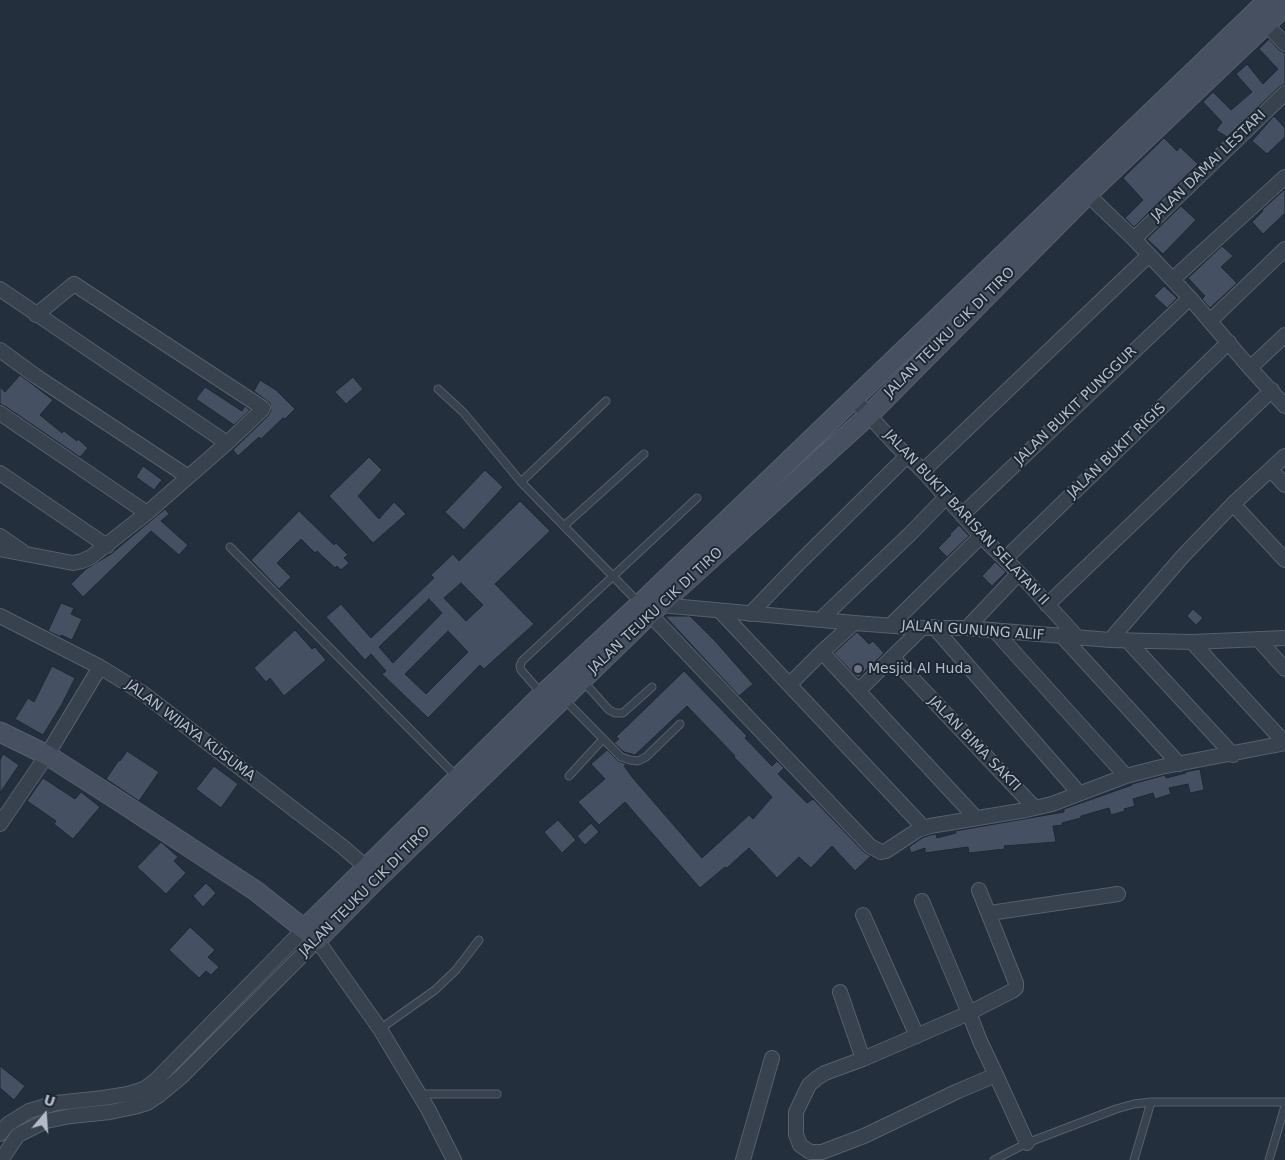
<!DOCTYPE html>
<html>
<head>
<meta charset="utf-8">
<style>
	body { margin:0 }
	#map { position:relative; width:1285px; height:1160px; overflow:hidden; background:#242f3e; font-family:"DejaVu Sans",sans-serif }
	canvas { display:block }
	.north { position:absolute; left:20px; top:1090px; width:50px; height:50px; -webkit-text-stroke:4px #1d2633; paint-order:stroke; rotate:18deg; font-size:14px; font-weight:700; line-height:20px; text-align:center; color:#b4bcc9 }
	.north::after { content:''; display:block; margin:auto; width:18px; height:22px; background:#b4bcc9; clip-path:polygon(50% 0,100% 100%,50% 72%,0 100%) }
</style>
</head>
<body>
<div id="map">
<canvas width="1285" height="1160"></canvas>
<div class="north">U</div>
</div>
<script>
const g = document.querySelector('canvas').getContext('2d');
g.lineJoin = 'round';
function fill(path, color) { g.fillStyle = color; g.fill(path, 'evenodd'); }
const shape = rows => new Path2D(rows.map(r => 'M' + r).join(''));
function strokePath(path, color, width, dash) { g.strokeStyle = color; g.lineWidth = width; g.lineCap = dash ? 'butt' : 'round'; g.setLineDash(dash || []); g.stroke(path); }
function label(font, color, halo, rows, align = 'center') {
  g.font = font + ' "DejaVu Sans",sans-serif'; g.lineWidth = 4; g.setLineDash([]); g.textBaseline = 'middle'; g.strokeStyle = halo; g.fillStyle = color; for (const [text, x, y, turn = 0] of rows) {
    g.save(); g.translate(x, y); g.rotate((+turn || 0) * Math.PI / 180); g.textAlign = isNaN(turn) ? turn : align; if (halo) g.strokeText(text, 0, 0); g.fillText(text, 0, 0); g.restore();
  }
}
const building = shape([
	[1269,39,1279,50,1285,53,1285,84,1279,87,1227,137,1216,130,1222,122,1203,102,1213,92,1231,110,1252,92,1236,74,1247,64,1263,84,1278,69,1259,49,1269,39],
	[1274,116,1285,128,1285,137,1267,154,1252,141,1274,116],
	[1164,138,1177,151,1180,147,1198,164,1134,227,1125,218,1143,200,1123,178,1164,138],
	[1285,189,1285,213,1263,234,1252,222,1263,211,1262,210,1285,189],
	[1181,206,1196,220,1163,254,1147,239,1181,206],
	[1222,246,1233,256,1221,267,1237,283,1210,308,1202,299,1205,296,1188,278,1222,246],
	[1164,286,1177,298,1167,308,1154,296,1164,286],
	[20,375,53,400,40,415,62,433,64,431,77,441,78,439,88,448,80,457,5,406,0,404,0,387,5,392,20,375],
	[353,377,363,389,346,404,335,392,353,377],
	[260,380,276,390,295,409,285,419,283,418,261,439,259,437,238,456,233,450,268,416,271,411,270,403,254,391,260,380],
	[205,387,242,411,245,406,250,410,234,425,196,399,205,387],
	[369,457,382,470,358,496,379,519,394,502,406,514,373,543,329,496,369,457],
	[143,466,162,480,154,490,136,477,143,466],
	[485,470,503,487,464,530,445,512,485,470],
	[520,501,550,531,495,584,534,624,484,669,480,665,428,718,382,674,386,671,371,654,365,660,326,617,341,604,371,638,434,578,431,575,453,554,459,561,520,501],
	[461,583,483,605,466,621,444,598,461,583],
	[429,599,442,613,393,663,379,647,429,599],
	[448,631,468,652,426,694,405,674,448,631],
	[165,509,169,514,161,521,188,545,179,555,151,531,83,597,71,584,86,569,111,554,165,509],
	[299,511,334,545,336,543,348,555,344,558,349,563,341,570,337,566,335,568,317,551,315,553,301,539,277,563,291,577,279,589,251,560,299,511],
	[959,525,969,536,947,557,938,548,951,535,950,534,959,525],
	[995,562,1006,572,992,586,982,576,995,562],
	[61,603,74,608,71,614,82,619,72,640,61,635,61,637,48,631,61,603],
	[1193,609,1203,618,1196,625,1187,616,1193,609],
	[665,616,690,616,716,642,753,684,739,696,665,616],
	[295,630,312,649,315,647,326,660,284,696,270,678,266,682,254,668,295,630],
	[857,632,869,644,873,641,884,653,858,678,834,653,857,632],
	[52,666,75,678,62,704,43,735,15,719,28,698,34,702,52,666],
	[684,671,747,736,745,738,772,766,777,761,784,768,778,774,807,803,813,799,864,852,871,856,855,871,832,846,811,868,799,857,777,878,749,848,727,868,725,867,700,888,625,802,599,825,578,802,605,779,591,764,607,750,618,761,626,764,624,766,632,777,702,858,749,815,753,819,772,797,734,757,735,756,687,706,635,755,624,752,614,743,619,739,616,737,684,671],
	[127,751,159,772,139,801,106,779,119,760,120,761,127,751],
	[3,754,19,765,0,793,0,760,3,754],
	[214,766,238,784,221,808,196,789,214,766],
	[1200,769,1204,790,1190,793,1188,784,1169,788,1171,794,1155,799,1153,793,1133,799,1135,806,1124,809,1125,811,1111,815,1109,808,1081,816,1081,818,1062,823,1063,825,1053,826,1056,842,1004,846,1005,849,969,853,968,847,925,853,925,848,911,853,909,847,922,838,930,835,936,834,937,838,956,833,955,831,1064,812,1064,809,1132,785,1132,784,1165,775,1166,778,1186,773,1185,772,1200,769],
	[43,778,75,799,81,792,100,807,73,839,54,824,56,821,27,801,43,778],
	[558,820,576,840,562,853,544,832,558,820],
	[591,823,599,832,585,845,577,836,591,823],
	[161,842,178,857,174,861,186,873,166,894,137,867,161,842],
	[206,883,216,893,203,907,193,896,206,883],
	[190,927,215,950,208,957,219,967,211,975,206,971,199,978,169,950,190,927],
	[0,1066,25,1086,14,1100,0,1088,0,1066]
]);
fill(building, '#455162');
strokePath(building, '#1f2835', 1);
const lane = shape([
	[438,389,463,412,521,482,640,604],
	[521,482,606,401],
	[564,526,644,454],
	[230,547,457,777],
	[583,681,609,710,615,713,623,713,652,687],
	[541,693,521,670,520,666,522,661,697,498],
	[564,699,621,757,630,760,638,761,646,757,680,724],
	[569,776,603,739],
	[380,1029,435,990,456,970,479,940],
	[420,1094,497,1094],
	[994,1160,1027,1143,1116,1109,1134,1104,1151,1102,1285,1102],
	[1134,1160,1151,1102],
	[1269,1160,1285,1106]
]);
const street = shape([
	[1266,24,1285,44],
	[1082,189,1134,239,1190,298,1250,368,1285,406],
	[1134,239,1285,93],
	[1173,279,1285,177],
	[0,289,227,443],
	[1210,321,1285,249],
	[0,350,37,377,187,476],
	[1250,368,1285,335],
	[854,399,897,446,923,471,981,536,1019,573,1077,637],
	[0,413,147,513],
	[1271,470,1285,485],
	[923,471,1149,255],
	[0,473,107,546],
	[1233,504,1285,560],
	[962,515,1190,298],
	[0,536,22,551],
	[0,549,73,563,82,561,91,557,147,513,227,443,262,410,263,408,74,284,36,315],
	[1005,559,1229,342],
	[661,605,854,623,922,628,967,628,1110,640,1192,642,1285,638],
	[1047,605,1272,390],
	[645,609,870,846,881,852,886,851,918,830,930,826,1026,810,1052,804,1126,776,1161,767,1285,743],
	[720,611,924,828],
	[750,614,800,562,907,456],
	[0,616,100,667,144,694,343,847,367,868],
	[820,620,910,534,946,497],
	[891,625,981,536],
	[934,627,1079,793],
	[967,628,1019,573],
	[994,630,1126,776],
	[1063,637,1179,764],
	[1258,639,1285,669],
	[1110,640,1183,556,1233,504,1285,456],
	[1127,640,1233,755],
	[1192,642,1285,743],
	[822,652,976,818],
	[893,658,1035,808],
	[790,684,822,652,854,623],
	[859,690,922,628],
	[0,824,47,755,100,667],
	[922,901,969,1013,1012,991,1016,988,1016,983,979,890],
	[990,913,1118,894],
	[863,915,917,1036],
	[840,992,863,1059],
	[996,1075,958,1091,864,1136,822,1152,810,1152,800,1145,796,1134,796,1112,809,1085,817,1078,825,1073,863,1059,969,1013,980,1041,996,1075,1027,1143],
	[0,1134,8,1124,29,1111,56,1103,103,1098,128,1094,144,1089,155,1081,304,929],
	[1,1160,18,1135,46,1121,71,1116,110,1112,134,1107,147,1103,159,1095,181,1077,317,940,380,1029,428,1109,454,1160],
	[743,1160,772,1058]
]);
const secondary = shape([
	[0,732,47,755,122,803,256,891,304,929,317,940,377,879,650,614,869,415,1088,194,1285,6],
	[304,929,542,695,640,604,1268,0]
]);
strokePath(lane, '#565f6c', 9);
strokePath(street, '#565f6c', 16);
strokePath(secondary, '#565f6c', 21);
strokePath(lane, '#38414e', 7);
strokePath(street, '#38414e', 14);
strokePath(secondary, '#465061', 19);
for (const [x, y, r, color] of [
	[858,669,5,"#6b7280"]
]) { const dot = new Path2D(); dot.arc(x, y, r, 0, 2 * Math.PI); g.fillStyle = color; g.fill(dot); strokePath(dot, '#1d2633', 2); }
label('14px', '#b4bcc9', '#1d2633', [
	["JALAN DAMAI LESTARI",1209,166,-44],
	["JALAN TEUKU CIK DI TIRO",950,333,-45],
	["JALAN BUKIT PUNGGUR",1076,406,-44],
	["JALAN BUKIT RIGIS",1117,451,-44],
	["JALAN BUKIT BARISAN SELATAN II",966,518,47],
	["JALAN TEUKU CIK DI TIRO",656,611,-43],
	["JALAN GUNUNG ALIF",973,631,4],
	["JALAN WIJAYA KUSUMA",190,731,37],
	["JALAN BIMA SAKTI",974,744,46],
	["JALAN TEUKU CIK DI TIRO",365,892,-45]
]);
label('14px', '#b4bcc9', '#1d2633', [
	["Mesjid Al Huda",868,669]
], 'left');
</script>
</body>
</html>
